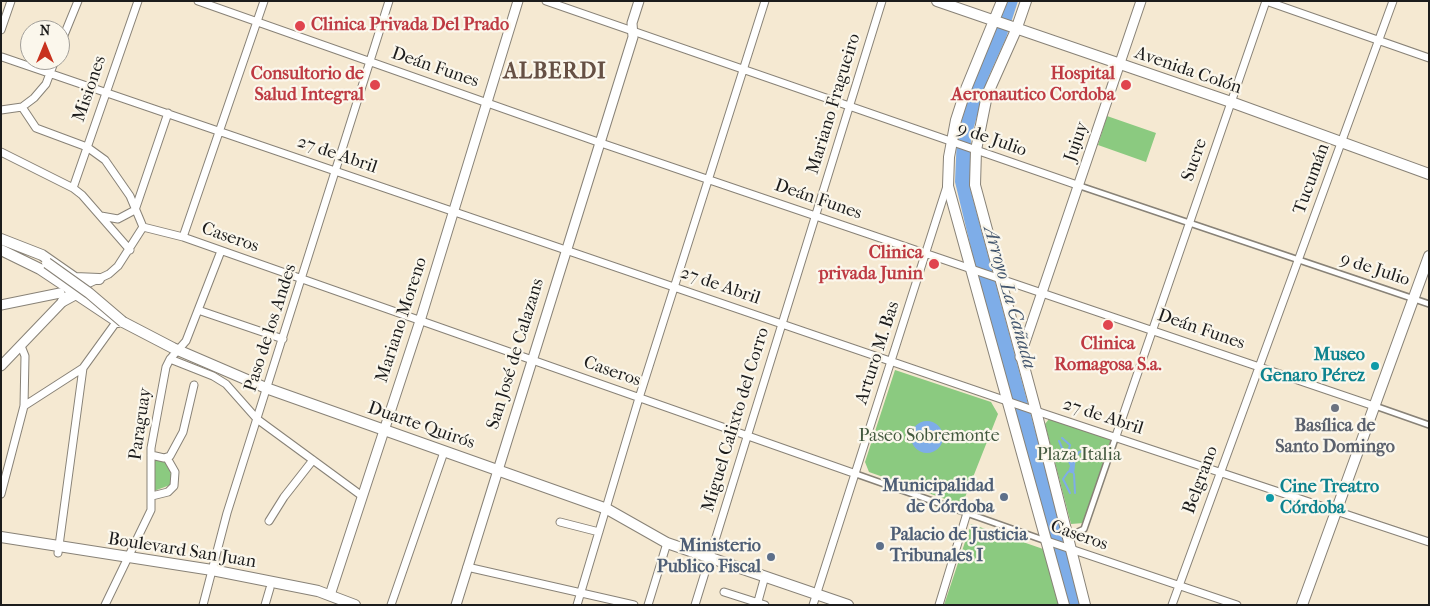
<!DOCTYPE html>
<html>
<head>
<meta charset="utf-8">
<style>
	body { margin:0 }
	#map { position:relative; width:1430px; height:606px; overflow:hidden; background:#f5e9d2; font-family:"IM FELL French Canon",serif }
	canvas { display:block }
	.frame { position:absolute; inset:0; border:2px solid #1c1c1c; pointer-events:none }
	.north { position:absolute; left:20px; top:20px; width:50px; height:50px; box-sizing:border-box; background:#fbf7ec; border:1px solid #a29f99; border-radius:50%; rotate:0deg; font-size:14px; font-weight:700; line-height:20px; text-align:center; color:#1c1c1c }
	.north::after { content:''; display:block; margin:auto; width:18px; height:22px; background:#c8321e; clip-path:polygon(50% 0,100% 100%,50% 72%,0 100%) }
</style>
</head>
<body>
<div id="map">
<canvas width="1430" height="606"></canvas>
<div class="frame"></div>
<div class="north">N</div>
</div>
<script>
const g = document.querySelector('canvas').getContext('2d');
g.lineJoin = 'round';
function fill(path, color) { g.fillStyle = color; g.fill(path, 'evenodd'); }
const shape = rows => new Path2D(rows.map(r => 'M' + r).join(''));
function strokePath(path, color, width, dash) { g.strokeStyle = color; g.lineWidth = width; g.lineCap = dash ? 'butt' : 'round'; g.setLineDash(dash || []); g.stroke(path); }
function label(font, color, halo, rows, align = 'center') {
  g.font = font + ' "IM FELL French Canon",serif'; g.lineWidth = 4.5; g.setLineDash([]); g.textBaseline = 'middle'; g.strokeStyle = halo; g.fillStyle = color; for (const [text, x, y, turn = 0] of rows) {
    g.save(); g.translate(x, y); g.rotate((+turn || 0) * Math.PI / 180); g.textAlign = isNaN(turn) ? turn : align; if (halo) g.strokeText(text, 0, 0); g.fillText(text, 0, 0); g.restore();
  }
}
fill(shape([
	[1107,116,1156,133,1146,162,1098,145],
	[895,370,991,402,998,414,962,505,869,472,865,462],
	[1049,419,1111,439,1084,523,1071,524,1045,424],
	[154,461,164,461,168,465,172,478,170,485,154,491],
	[971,524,1046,550,1059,605,944,605]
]), '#8bca80');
fill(shape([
	[1006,1,1018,1,1006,38,988,78,971,137,970,188,1082,605,1069,605,977,273,955,182,957,136,975,75,994,35],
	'911 437a16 16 0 1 1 32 0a16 16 0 1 1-32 0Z',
	[1066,457,1073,460,1076,457,1074,474,1068,472,1070,466]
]), '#7eade8');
strokePath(shape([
	[1062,438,1070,445,1068,452,1071,458],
	[1059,441,1066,457],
	[1076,457,1079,452,1088,450],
	[1068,472,1063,479,1070,493],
	[1074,474,1075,493]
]), '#7eade8', 2);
const pedestrian = shape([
	[1080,186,1429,304],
	[1375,406,1429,425],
	[856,474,1046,541],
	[1067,537,1084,529,1116,436]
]);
const minor = shape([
	[198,1,598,142,1374,406],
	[546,1,1080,186],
	[1266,1,1429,58],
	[1,30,11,1],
	[60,45,78,1],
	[2,57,1036,411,1429,542],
	[22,107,36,128,87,147,105,160,130,196,143,227,183,237,856,474],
	[1,110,22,107,34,98,46,84,55,60],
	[1,152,73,188,82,195,130,250],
	[73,188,138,1],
	[135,210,168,113],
	[101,216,118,219,135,210],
	[183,237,264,1],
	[79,288,109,274,118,266,143,227],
	[198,310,283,339],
	[170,359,213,376,226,384,257,419,362,496],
	[24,406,83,368],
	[1116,436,1266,1],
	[151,455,164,458,170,456,183,432,194,385],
	[1,494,24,406,25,356,21,346],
	[152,496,168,492,174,486,175,472,167,458],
	[269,521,284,497,313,460],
	[560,522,599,532],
	[1047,541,1237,605],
	[58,553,83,368,117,321],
	[467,567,634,605],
	[724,592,765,605],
	[105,605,151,510,151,448,166,367,170,359,186,341,221,251],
	[203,605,227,513,389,1],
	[265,605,270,588],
	[391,605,444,452],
	[577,605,639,398,765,1],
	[648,605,667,543],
	[695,605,882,1],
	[757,605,765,576],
	[813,605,947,186],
	[939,605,967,513],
	[1172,605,1393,1]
]);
const tertiary = shape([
	[1,305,60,293],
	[1020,357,1141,1],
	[1,366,68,296],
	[330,595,420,321,518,1],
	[456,605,633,37,632,23,639,1]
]);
const secondary = shape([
	[1,239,42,255,75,278,99,279],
	[1,250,40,269,73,291,76,286,71,278],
	[63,301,76,294,118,322],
	[123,322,173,348,266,388,607,509,667,543,848,605]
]);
const primary = shape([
	[937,1,1231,102,1429,174],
	[1002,1,966,89,956,120,949,157,948,186,1064,605],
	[1026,1,1016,30,987,95,976,150,975,185,1036,411,1085,605],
	[1,537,212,570,318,591,355,605],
	[1302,605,1429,256]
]);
strokePath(pedestrian, '#888277', 8);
strokePath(minor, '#888277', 9);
strokePath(tertiary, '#888277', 11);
strokePath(secondary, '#888277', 12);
strokePath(primary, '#888277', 12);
strokePath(pedestrian, '#fff', 5);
strokePath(minor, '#fff', 7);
strokePath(tertiary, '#fff', 9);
strokePath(secondary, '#fff', 10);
strokePath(primary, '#fff', 10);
const secondaryBridge = shape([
	[47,263,89,293,123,322]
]);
strokePath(secondaryBridge, '#888277', 12, []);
strokePath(secondaryBridge, '#fff', 10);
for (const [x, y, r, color] of [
	[300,26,6,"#e0444e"],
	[375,85,6,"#e0444e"],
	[1126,85,6,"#e0444e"],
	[934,264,6,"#e0444e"],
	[1108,325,6,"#e0444e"],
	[1375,366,5,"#0f9aa8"],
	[1335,408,5,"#6b7280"],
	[1004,497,5,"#5c6f8a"],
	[1270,498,5,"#0f9aa8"],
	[880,546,5,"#5c6f8a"],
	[771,557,5,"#5c6f8a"]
]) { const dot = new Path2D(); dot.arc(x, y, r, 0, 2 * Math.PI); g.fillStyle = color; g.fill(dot); strokePath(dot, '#fbf7ec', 2); }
label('bold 18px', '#be3a42', '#fbf7ec', [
	["Clinica Privada Del Prado",311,26,"left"],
	["Consultorio de",364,75],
	["Salud Integral",364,96],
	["Hospital",1115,75],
	["Aeronautico Cordoba",1115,96],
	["Clinica",923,254],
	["privada Junin",923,275],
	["Clinica",1108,345,"center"],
	["Romagosa S.a.",1108,366,"center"]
], 'right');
label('18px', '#1c1c1c', '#fbf7ec', [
	["Deán Funes",435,68,19],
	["Avenida Colón",1188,71,19],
	["Misiones",90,89,-71],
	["Mariano Fragueiro",834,104,-73],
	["9 de Julio",992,140,19],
	["Jujuy",1077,142,-71],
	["27 de Abril",337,155,19],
	["Sucre",1195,160,-71],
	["Tucumán",1312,179,-70],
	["Deán Funes",818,200,19],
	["Caseros",230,238,19],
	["9 de Julio",1375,270,18],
	["27 de Abril",720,286,19],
	["Mariano Moreno",402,320,-72],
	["Paso de los Andes",271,328,-72],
	["Deán Funes",1201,330,19],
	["Arturo M. Bas",878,353,-72],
	["San José de Calazans",516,354,-73],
	["Caseros",612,372,19],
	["27 de Abril",1103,417,18],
	["Miguel Calixto del Corro",736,420,-73],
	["Paraguay",141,424,-82],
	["Duarte Quirós",421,426,19],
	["Belgrano",1201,480,-70],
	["Caseros",1079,536,19],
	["Boulevard San Juan",182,551,9]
]);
label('bold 18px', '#0d838f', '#fbf7ec', [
	["Museo",1365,356],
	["Genaro Pérez",1365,377],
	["Cine Treatro",1280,488,"left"],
	["Córdoba",1280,509,"left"]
], 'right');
label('bold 18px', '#5b616d', '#fbf7ec', [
	["Basílica de",1335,427],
	["Santo Domingo",1335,448]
]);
label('18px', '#43593f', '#fbf7ec', [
	["Paseo Sobremonte",929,437],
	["Plaza Italia",1079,456]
]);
label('bold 18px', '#4e5e75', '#fbf7ec', [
	["Municipalidad",994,487],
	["de Córdoba",994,508],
	["Palacio de Justicia",890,536,"left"],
	["Tribunales I",890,557,"left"],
	["Ministerio",761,547],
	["Publico Fiscal",761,568]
], 'right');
label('italic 19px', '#43566e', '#fbf7ec', [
	["Arroyo La Cañada",1009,298,74]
]);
g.letterSpacing = '1px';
label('bold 22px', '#665044', '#fbf7ec', [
	["ALBERDI",555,73]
]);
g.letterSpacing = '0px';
</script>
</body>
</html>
